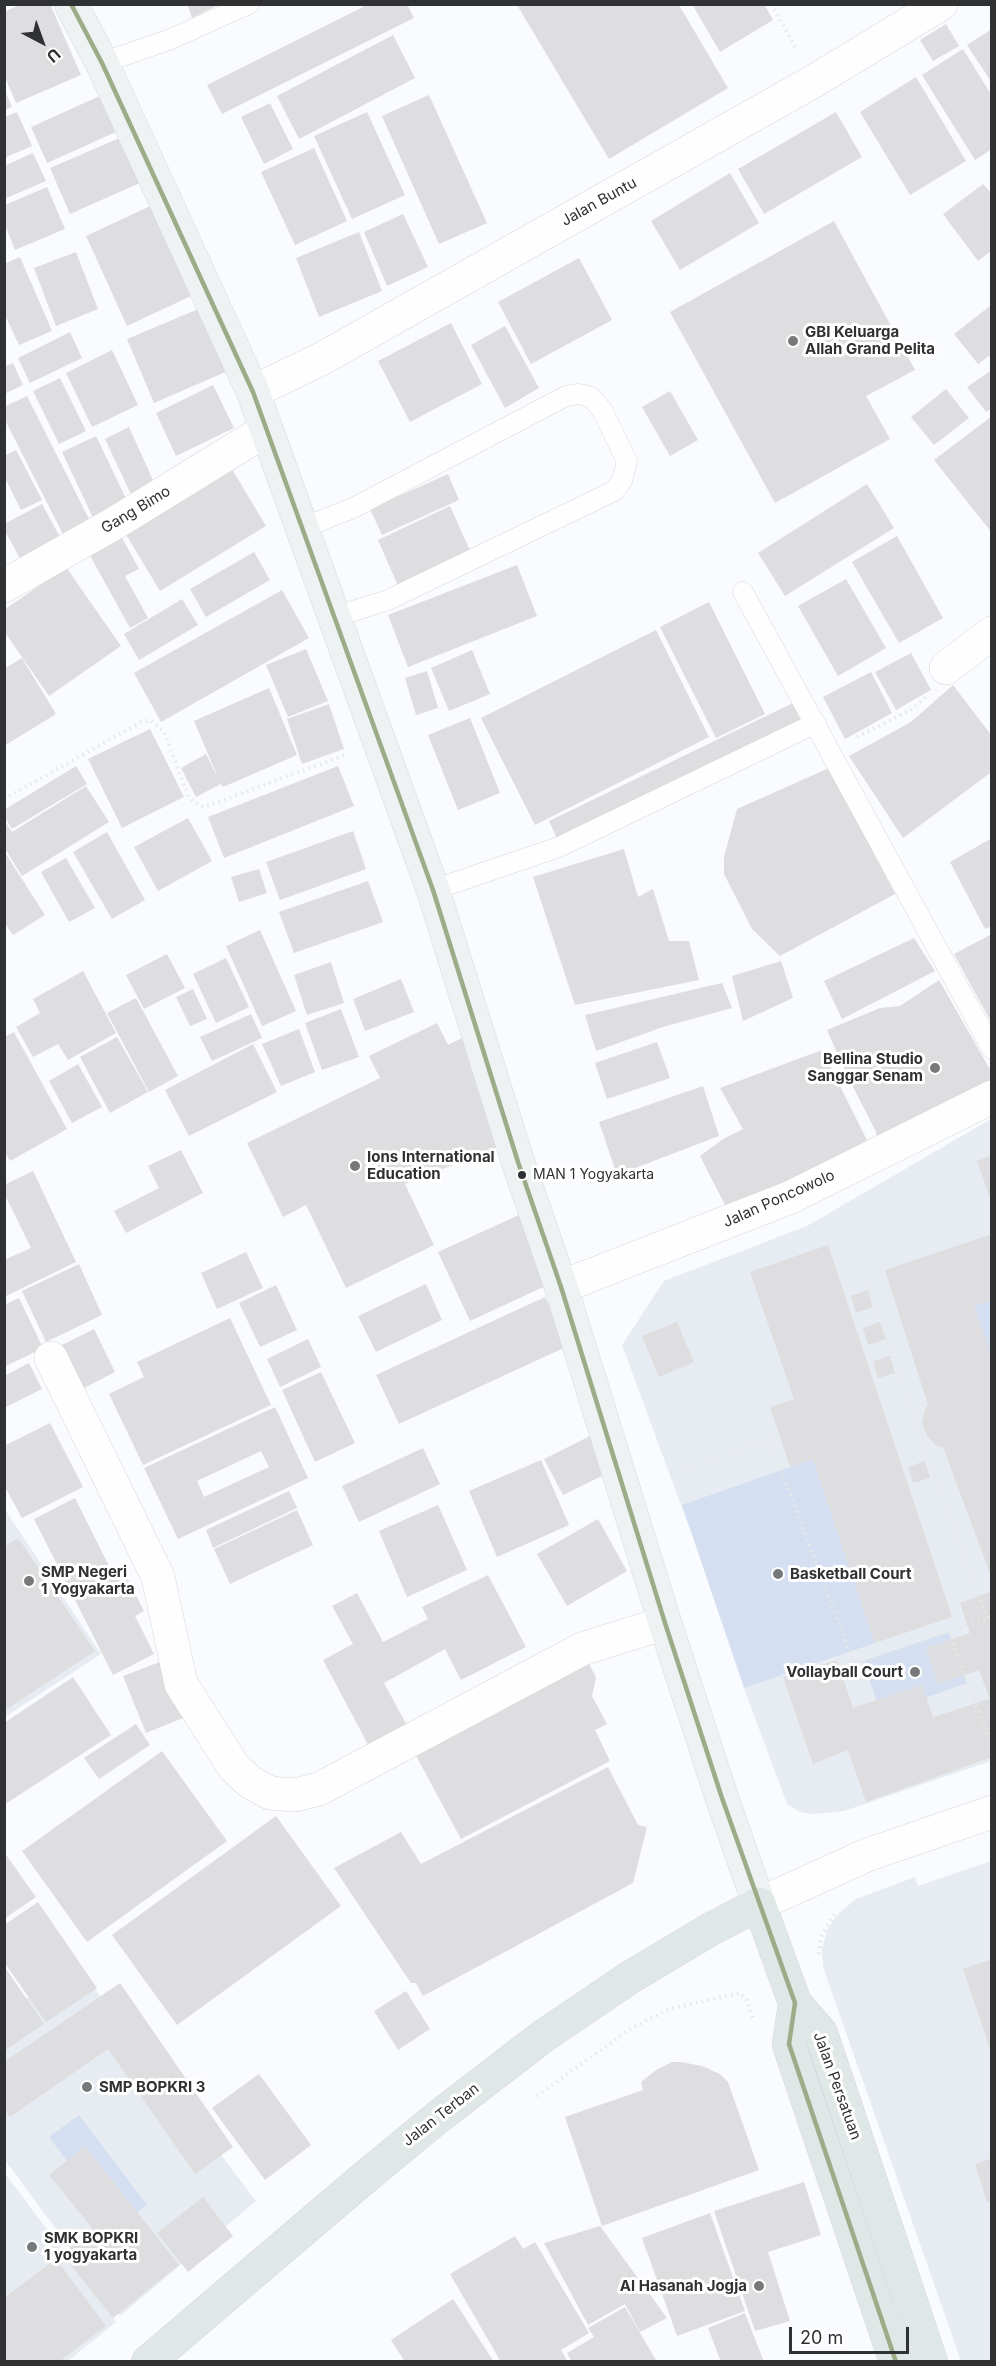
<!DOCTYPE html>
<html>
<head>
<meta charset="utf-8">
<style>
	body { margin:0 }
	#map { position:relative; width:996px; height:2366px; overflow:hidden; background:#f9fbfe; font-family:Inter,sans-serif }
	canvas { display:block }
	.frame { position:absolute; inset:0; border:6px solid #303133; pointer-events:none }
	.north { position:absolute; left:12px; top:12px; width:60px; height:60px; -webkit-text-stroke:4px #fff; paint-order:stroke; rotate:139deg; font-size:16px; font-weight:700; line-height:24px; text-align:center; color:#303133 }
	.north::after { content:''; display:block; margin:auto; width:21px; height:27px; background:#303133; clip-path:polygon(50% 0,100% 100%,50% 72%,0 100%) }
	.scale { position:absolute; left:789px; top:2327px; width:120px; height:27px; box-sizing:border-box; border:3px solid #303133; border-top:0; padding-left:8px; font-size:18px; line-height:21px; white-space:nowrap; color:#303133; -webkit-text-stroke:4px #fff; paint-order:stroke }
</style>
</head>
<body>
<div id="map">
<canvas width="996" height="2366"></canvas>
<div class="frame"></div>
<div class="north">U</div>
<div class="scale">20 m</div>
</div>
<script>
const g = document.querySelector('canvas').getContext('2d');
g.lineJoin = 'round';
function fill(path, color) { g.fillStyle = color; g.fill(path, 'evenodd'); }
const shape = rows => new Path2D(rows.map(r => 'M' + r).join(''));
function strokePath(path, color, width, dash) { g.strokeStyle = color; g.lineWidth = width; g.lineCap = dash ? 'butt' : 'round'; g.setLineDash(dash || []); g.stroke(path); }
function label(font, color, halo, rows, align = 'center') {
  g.font = font + ' Inter,sans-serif'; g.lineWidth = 6; g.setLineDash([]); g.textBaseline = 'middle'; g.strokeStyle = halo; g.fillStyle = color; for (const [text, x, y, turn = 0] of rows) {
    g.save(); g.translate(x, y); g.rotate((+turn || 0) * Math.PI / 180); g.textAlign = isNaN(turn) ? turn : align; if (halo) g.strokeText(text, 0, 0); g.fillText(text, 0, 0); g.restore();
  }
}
fill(shape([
	[991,1119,991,1761,844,1811,813,1814,800,1812,787,1804,744,1688,726,1627,622,1345,664,1281,807,1226],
	[4,1508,101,1654,5,1717,4,1717],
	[991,1861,991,2361,961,2361,823,1967,822,1948,828,1928,839,1913,856,1899,915,1877,918,1886],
	[76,1964,256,2201,120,2316,5,2160,5,2013],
	[4,2172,116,2322,68,2361,5,2361]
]), '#e7ecf3');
fill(shape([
	[991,1300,991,1358,974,1306],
	[813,1459,875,1643,744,1688,682,1505],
	[949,1632,967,1683,881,1714,863,1661],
	[79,2115,147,2205,117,2227,49,2137]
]), '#d4e0f2');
fill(shape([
	[22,4,50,4,81,75,16,103,4,75,4,12],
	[187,4,220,4,192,18],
	[369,4,407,4,414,18,222,114,207,85],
	[692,4,764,4,773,20,720,52],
	[517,5,679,5,728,88,609,159],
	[946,24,959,46,933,61,920,40],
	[992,29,992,83,967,45],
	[393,35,415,78,299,139,277,96],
	[963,49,992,96,992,149,975,160,922,75],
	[916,77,966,161,910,195,860,112],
	[4,89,12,107,4,110],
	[102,95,118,131,47,163,31,127],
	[429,95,487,223,439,244,382,116],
	[270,103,293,149,264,164,241,117],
	[17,112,32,146,4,158,4,117],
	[367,112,405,195,352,219,314,136],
	[836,112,862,157,764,214,738,169],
	[131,133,151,178,70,214,50,168],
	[314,148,347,221,295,245,261,172],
	[33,153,46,181,4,199,4,166],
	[730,173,759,223,680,270,651,221],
	[983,184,992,194,992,250,978,261,943,214],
	[47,187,65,229,15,250,5,225,5,205],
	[163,200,204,290,127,326,86,236],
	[403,214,428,267,387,286,364,232],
	[834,221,915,370,866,396,890,439,775,503,670,312],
	[359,232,382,291,319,317,296,258],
	[76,252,98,309,56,326,34,268],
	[20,257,52,331,19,345,4,313,4,264],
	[579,258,612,320,531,364,498,302],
	[990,306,992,308,992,354,978,364,954,334],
	[203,307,230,370,154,403,127,339],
	[451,323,482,384,410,422,378,361],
	[505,326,539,388,505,408,471,345],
	[70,332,82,358,30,383,18,358],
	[112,350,138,405,92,427,66,373],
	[13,363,23,385,4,394,4,367],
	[992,370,992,408,986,412,967,387],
	[60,378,86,431,59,444,33,391],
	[213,385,234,428,176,456,156,413],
	[946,389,969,418,934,445,911,417],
	[670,391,698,440,670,456,642,407],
	[27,396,92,525,65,538,4,418,4,407],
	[992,416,992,533,934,460],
	[129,427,157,489,135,503,105,439],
	[96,436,130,507,96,524,62,452],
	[16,450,42,500,21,510,4,476,4,456],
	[232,469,266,526,160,591,125,533],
	[448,474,459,500,382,535,370,509],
	[867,484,894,528,785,596,758,553],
	[42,504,62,541,22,562,4,529,4,524],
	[450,506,471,553,398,586,378,540],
	[120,534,139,569,125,576,148,618,130,628,88,552],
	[897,536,943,618,899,643,852,562],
	[254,552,270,580,206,617,190,589],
	[517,565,537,616,408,667,388,615],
	[66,567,121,646,49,696,4,631,4,610],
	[846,579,886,648,838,676,798,606],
	[282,590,309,638,161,722,134,673],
	[182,599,198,625,139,660,124,634],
	[709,602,765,714,716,738,660,627],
	[656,630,709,737,535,825,481,718],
	[306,649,328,701,288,717,266,665],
	[472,650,490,694,449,711,431,668],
	[911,653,931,690,896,710,875,672],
	[22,658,56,714,4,746,4,669],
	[427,671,438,708,416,715,405,678],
	[871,672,892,713,845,739,823,697],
	[953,685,992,736,992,774,990,773,903,838,849,756,911,722],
	[269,688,297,755,223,787,221,784,196,797,181,768,206,754,219,780,194,721],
	[793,703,804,727,560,845,549,821],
	[329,704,344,749,302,764,287,719],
	[470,718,500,793,458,810,428,735],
	[150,729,184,797,122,828,88,759],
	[76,766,87,784,12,829,4,816,4,810],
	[338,766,354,806,224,858,208,817],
	[829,768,895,894,780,956,752,929,724,874,724,857,737,809],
	[86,786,109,822,22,876,4,847,4,820,12,832],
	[188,818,212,861,158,891,134,847],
	[353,831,366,869,280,900,266,862],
	[107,832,145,900,112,919,73,852],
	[992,838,992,926,985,929,950,862],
	[624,849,638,897,653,889,669,941,689,941,699,980,575,1005,533,877],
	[4,851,45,915,13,935,4,922],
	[66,858,95,908,69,922,41,872],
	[259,869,267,893,239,902,231,877],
	[368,881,383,922,294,953,279,912],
	[260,930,296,1011,262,1026,226,946],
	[992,934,992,1024,954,954],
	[914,938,935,971,842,1019,824,981],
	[167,954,185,988,144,1009,126,975],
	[226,958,249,1007,216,1023,193,974],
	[781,961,793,998,743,1021,732,976],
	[331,962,344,1003,307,1015,294,975],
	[83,971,116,1033,68,1060,58,1044,33,1057,16,1027,40,1013,33,999],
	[401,979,414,1012,365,1031,353,999],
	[939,980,992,1073,992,1087,878,1144,876,1132,846,1073,827,1030,880,1008,900,1006],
	[722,983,732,1008,663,1027,596,1051,585,1015],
	[193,989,207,1019,190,1026,176,997],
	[136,998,178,1076,149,1092,107,1013],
	[341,1009,359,1057,322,1070,305,1023],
	[251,1014,262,1038,212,1061,200,1037],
	[437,1023,448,1045,462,1038,499,1147,405,1184,434,1245,346,1288,306,1205,283,1217,247,1143,380,1078,369,1056],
	[299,1029,315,1072,281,1086,262,1044],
	[14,1032,67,1129,10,1161,4,1151,4,1037],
	[117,1037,148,1092,110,1113,80,1057],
	[657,1042,670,1078,607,1099,595,1063],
	[253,1044,277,1092,189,1136,165,1090],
	[822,1050,869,1144,798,1184,725,1205,700,1156,723,1139,743,1129,720,1088],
	[78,1064,102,1107,72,1123,49,1081],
	[703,1086,719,1136,617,1175,599,1122],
	[181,1150,203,1193,126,1233,114,1211,159,1188,148,1166],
	[992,1155,992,1201,991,1201,977,1161],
	[33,1171,76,1262,4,1297,4,1260,31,1248,4,1193,4,1185],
	[521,1214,552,1283,470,1321,438,1252],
	[992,1234,992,1300,974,1306,992,1358,991,1576,943,1447,937,1446,927,1436,922,1423,925,1410,928,1405,885,1270],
	[828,1245,952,1617,875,1643,813,1459,790,1467,770,1407,794,1399,750,1272],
	[246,1252,263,1288,217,1309,201,1273],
	[79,1264,102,1315,46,1342,22,1291],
	[426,1284,442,1320,376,1352,358,1316],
	[276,1285,297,1330,260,1347,239,1303],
	[868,1290,873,1307,856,1313,851,1296],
	[545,1297,568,1346,399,1424,376,1375],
	[19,1298,43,1348,4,1367,4,1305],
	[230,1318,271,1405,143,1465,109,1394,144,1377,137,1362],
	[677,1322,694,1362,659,1377,642,1336],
	[880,1322,886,1339,868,1345,863,1328],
	[94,1329,115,1372,84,1388,62,1345],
	[308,1339,321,1367,280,1387,267,1359],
	[890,1356,895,1373,878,1378,873,1361],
	[29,1363,42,1389,4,1408,4,1376],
	[321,1372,355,1443,315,1462,282,1390],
	[275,1407,308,1478,178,1539,144,1468],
	[261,1451,269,1467,204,1497,197,1481],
	[50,1423,83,1487,22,1518,4,1485,4,1446],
	[590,1436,608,1473,563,1495,544,1459],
	[423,1448,440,1484,359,1522,342,1486],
	[541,1460,569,1525,497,1557,469,1491],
	[925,1461,930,1478,913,1483,908,1467],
	[289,1491,297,1508,213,1548,206,1530],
	[75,1498,113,1574,123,1570,144,1611,135,1616,154,1654,113,1675,34,1519],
	[438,1505,467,1570,407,1597,379,1531],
	[297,1510,313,1545,230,1584,214,1549],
	[598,1519,627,1571,567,1606,537,1554],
	[18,1538,95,1651,4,1711,4,1547],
	[488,1575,526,1647,461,1680,445,1649,384,1683,410,1731,372,1752,323,1660,353,1644,332,1606,357,1593,383,1642,428,1619,422,1607],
	[992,1591,992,1696,989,1697,979,1670,938,1684,926,1648,970,1633,960,1603],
	[587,1659,596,1678,592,1696,607,1724,595,1730,610,1761,461,1839,414,1752],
	[165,1660,188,1716,146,1733,123,1676],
	[837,1660,853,1708,922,1685,933,1717,992,1698,992,1757,866,1802,848,1750,813,1764,783,1677],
	[73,1677,111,1735,4,1805,4,1723],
	[136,1724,150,1745,99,1779,84,1758],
	[162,1751,227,1841,87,1942,22,1851],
	[608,1767,638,1825,647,1827,633,1883,423,1996,416,1983,411,1983,334,1868,401,1832,421,1864],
	[276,1816,341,1906,177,2025,112,1935],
	[4,1852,36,1897,4,1919],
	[38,1902,97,1988,46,2022,4,1962,4,1925],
	[992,1959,992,2051,991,2051,963,1969],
	[4,1966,44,2024,4,2051],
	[120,1983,233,2147,195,2174,108,2049,10,2117,4,2109,4,2062],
	[406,1991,430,2029,398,2050,374,2011],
	[672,2062,681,2062,702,2066,720,2074,728,2082,759,2170,602,2226,565,2117,643,2090,641,2082,656,2070],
	[259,2074,311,2145,265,2180,212,2108],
	[85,2146,179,2265,113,2318,62,2254,93,2229,49,2175],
	[992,2158,992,2201,987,2202,975,2164],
	[804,2182,821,2235,768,2252,790,2321,755,2331,714,2211],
	[203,2197,233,2236,188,2272,157,2233],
	[710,2213,745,2311,677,2336,642,2238],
	[600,2226,667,2318,640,2332,625,2304,588,2325,544,2243],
	[515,2236,523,2249,535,2242,589,2333,561,2350,568,2362,501,2362,450,2274],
	[56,2259,106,2326,59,2362,4,2362,4,2298],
	[453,2299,494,2362,405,2362,391,2340],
	[625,2307,657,2362,572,2362,567,2353,594,2337,588,2328],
	[745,2313,764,2362,721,2362,708,2328]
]), '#dedddf');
const service = shape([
	[102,63,171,39,249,4],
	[302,528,353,508,566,396,579,394,591,397,602,410,627,461,622,481,614,491,388,600,334,617],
	[743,592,992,1049],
	[433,890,559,847,816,723]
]);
const minor = shape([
	[253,392,323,358,814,81,941,4],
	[4,586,115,523,266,430],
	[946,668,992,633],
	[561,1287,791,1197,992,1097],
	[51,1358,158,1577,181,1684,234,1767,250,1782,270,1793,295,1795,319,1789,582,1649,665,1623]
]);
const tertiary = shape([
	[759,1904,867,1855,992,1812]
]);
const secondary = shape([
	[71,4,102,63,253,392,302,528,433,890,518,1162,561,1287,665,1623,722,1798,759,1904]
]);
const primary = shape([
	[795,2003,789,2044,792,2054,896,2362],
	[148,2362,364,2178,438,2117,542,2037,629,1978,711,1929,759,1904,795,2003,821,2033,931,2362]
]);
strokePath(service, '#d6d8da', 21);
strokePath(minor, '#d6d8da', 34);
strokePath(tertiary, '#d6d8da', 34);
strokePath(secondary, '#d6d8da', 34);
strokePath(primary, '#d7d8da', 34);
strokePath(shape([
	[771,4,796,48],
	[857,737,910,710,926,697],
	[4,799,141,722,150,720,164,732,189,797,200,806,207,806,345,755],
	[865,1278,987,1619],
	[770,1440,780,1436],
	[671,1473,770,1440,854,1664,992,1617],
	[949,1632,987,1735,992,1734],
	[819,1954,821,1937,836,1912],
	[537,2096,630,2029,669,2009,739,1993,746,1998,753,2018]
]), '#e6e7e7', 4, [1.5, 4.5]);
strokePath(service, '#fefeff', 20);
strokePath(minor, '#fefeff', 33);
strokePath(tertiary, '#fefeff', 33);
strokePath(secondary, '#eff2f3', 33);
strokePath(primary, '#e0e7e7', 33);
strokePath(shape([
	[71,4,102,63,253,392,433,890,518,1162,561,1287,665,1623,722,1798,795,2003,789,2044,896,2362]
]), '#9dac88', 4.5);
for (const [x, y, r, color] of [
	[793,341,6,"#76787a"],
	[935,1068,6,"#76787a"],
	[355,1166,6,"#76787a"],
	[522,1175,5,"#303133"],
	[778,1574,6,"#76787a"],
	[29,1581,6,"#76787a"],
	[915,1672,6,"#76787a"],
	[87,2087,6,"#76787a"],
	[32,2247,6,"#76787a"],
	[759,2286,6,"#76787a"]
]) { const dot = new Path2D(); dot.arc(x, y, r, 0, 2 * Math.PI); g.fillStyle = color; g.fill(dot); strokePath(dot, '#fff', 2); }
label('14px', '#303133', '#fff', [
	["MAN 1 Yogyakarta",533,1175]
], 'left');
label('15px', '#303133', '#fff', [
	["Jalan Buntu",599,202,-29],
	["Gang Bimo",136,510,-31],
	["Jalan Poncowolo",779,1199,-24],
	["Jalan Persatuan",837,2086,70],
	["Jalan Terban",441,2115,-38]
]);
label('bold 15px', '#303133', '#fff', [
	["GBI Keluarga",805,332],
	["Allah Grand Pelita",805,349],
	["Bellina Studio",923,1059,"right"],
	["Sanggar Senam",923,1076,"right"],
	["Ions International",367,1157],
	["Education",367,1174],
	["SMP Negeri",41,1572],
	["1 Yogyakarta",41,1589],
	["Basketball Court",790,1574],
	["Vollayball Court",903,1672,"right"],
	["SMP BOPKRI 3",99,2087],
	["SMK BOPKRI",44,2238],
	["1 yogyakarta",44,2255],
	["Al Hasanah Jogja",747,2286,"right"]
], 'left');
</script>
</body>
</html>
